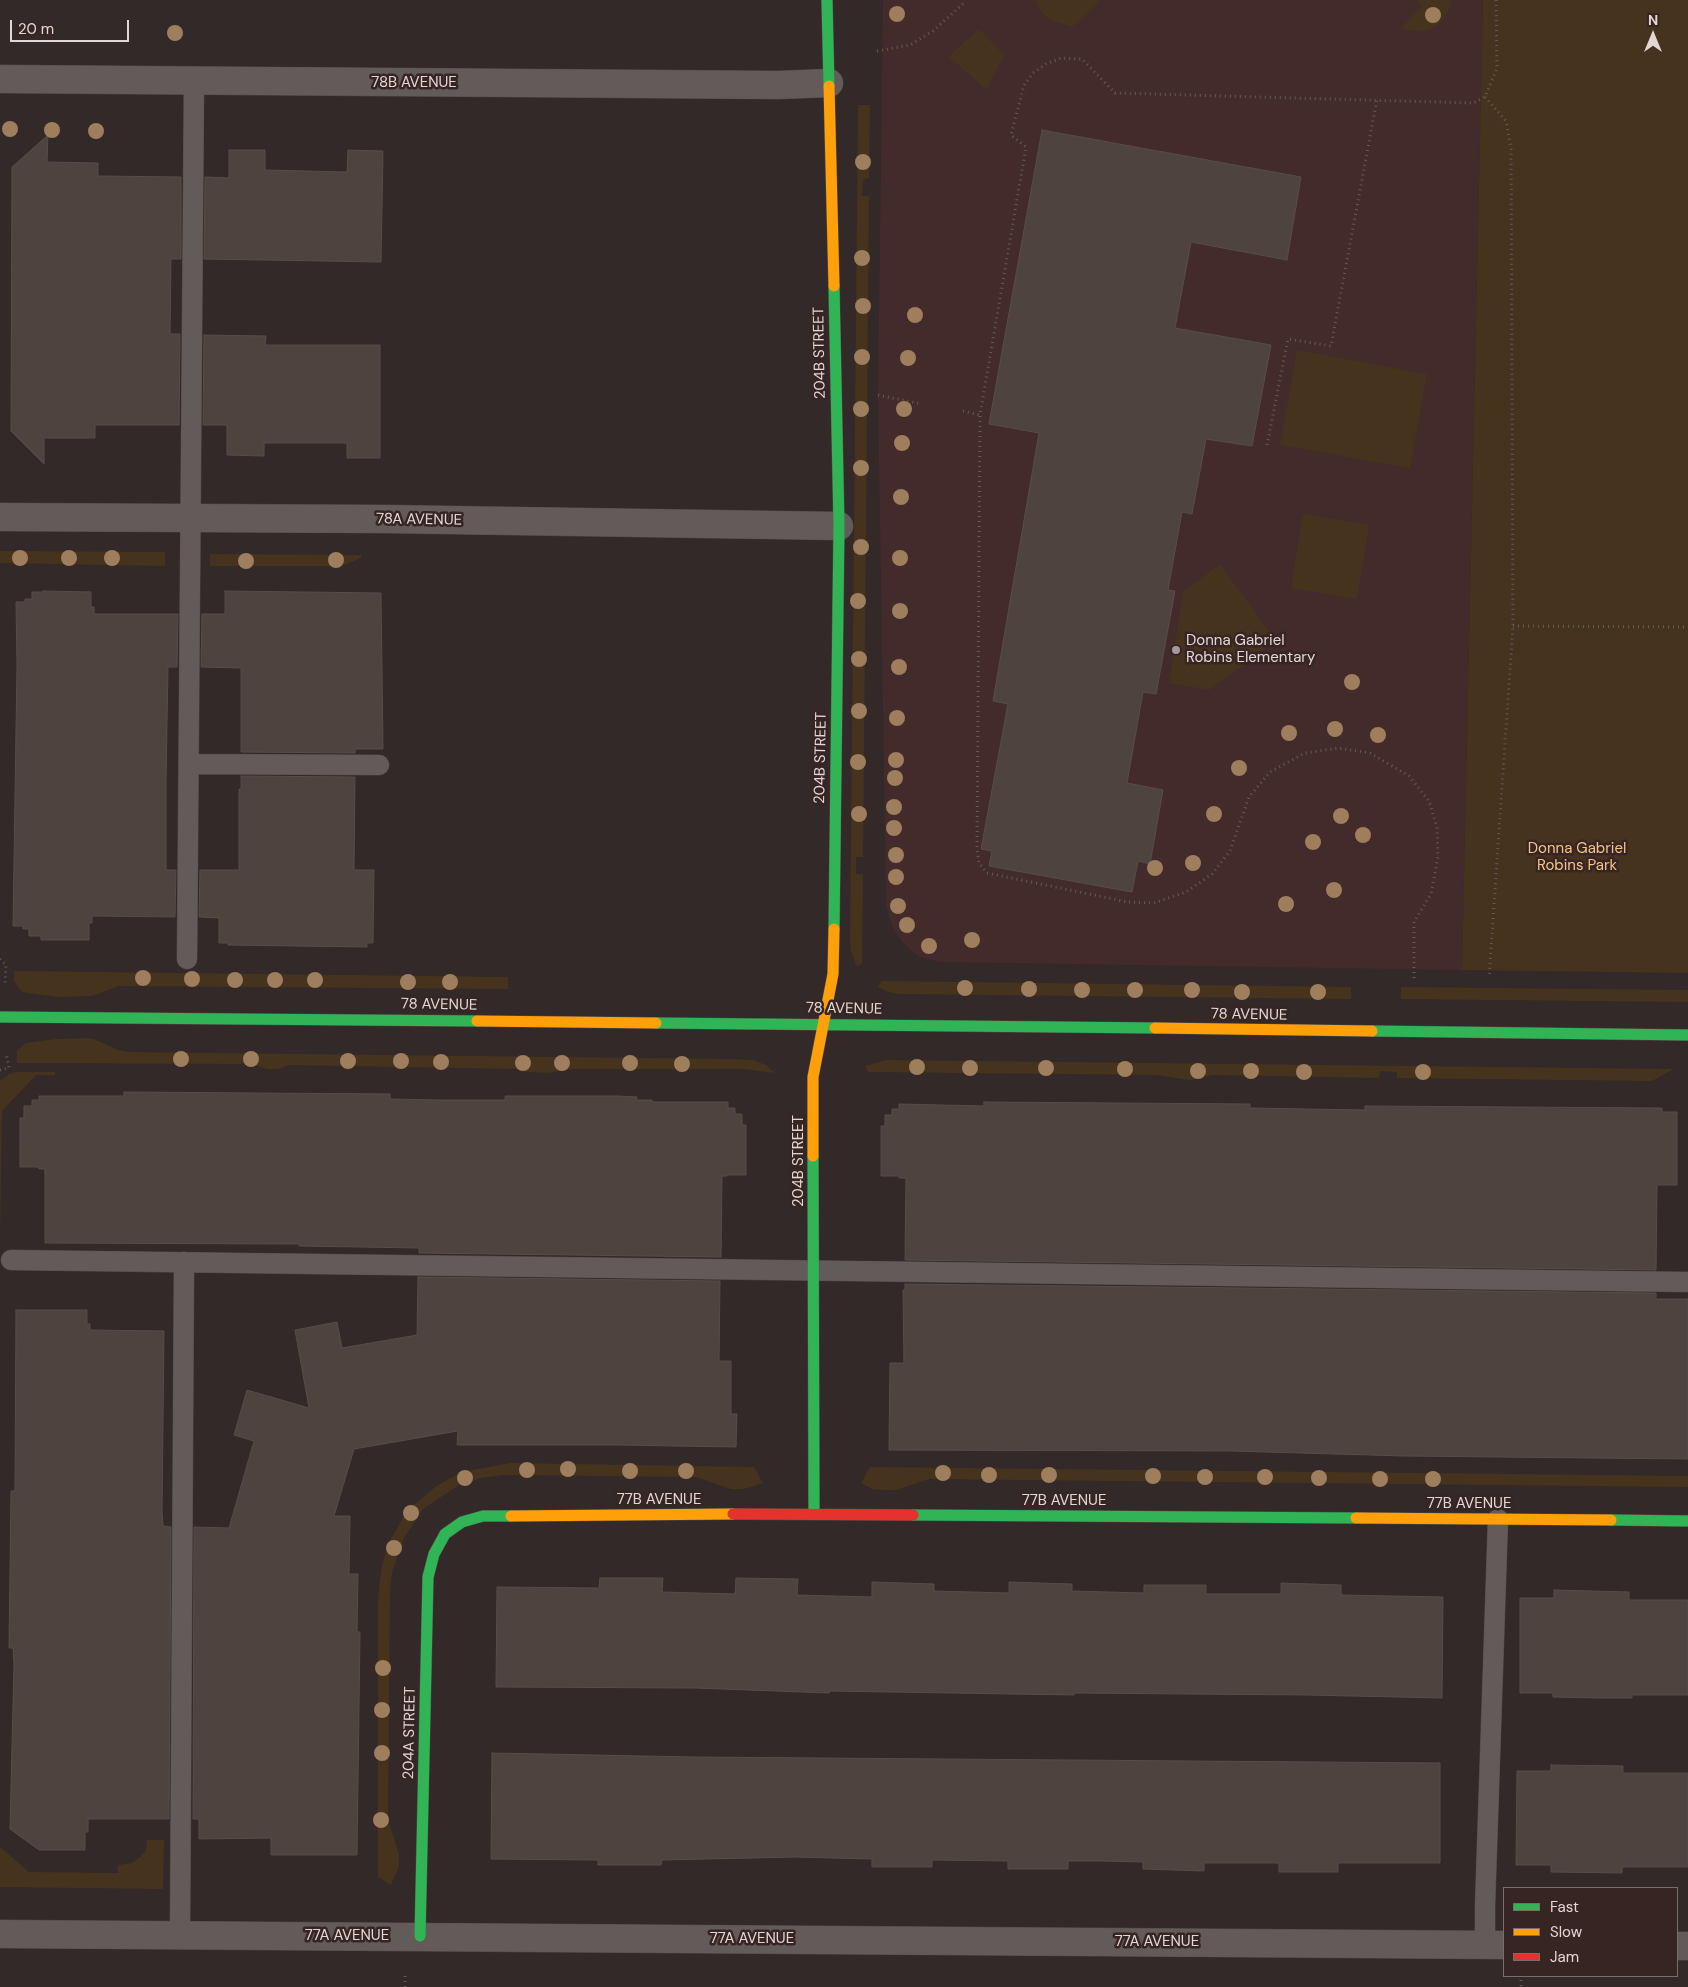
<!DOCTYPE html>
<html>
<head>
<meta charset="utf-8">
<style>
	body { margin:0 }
	#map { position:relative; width:1688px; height:1987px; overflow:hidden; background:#332928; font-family:"DM Sans",sans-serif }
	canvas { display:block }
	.legend { position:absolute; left:1503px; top:1887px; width:175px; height:90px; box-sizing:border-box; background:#372524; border:1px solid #7c6c6b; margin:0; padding:6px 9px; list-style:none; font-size:15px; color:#e3d7d6 }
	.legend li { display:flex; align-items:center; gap:10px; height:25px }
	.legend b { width:25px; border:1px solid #7c6c6b }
	.north { position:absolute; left:1628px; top:10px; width:50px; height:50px; -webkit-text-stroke:4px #372524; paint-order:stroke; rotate:0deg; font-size:14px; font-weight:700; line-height:20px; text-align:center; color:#e3d7d6 }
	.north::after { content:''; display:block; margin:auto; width:18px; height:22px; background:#e3d7d6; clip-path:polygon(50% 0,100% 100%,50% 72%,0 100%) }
	.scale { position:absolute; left:10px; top:20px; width:119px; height:22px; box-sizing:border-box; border:2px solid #e3d7d6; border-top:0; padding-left:6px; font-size:15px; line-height:18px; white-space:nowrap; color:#e3d7d6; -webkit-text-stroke:4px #372524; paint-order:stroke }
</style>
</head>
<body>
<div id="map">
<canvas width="1688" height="1987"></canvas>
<ul class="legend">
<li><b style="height:6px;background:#30b455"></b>Fast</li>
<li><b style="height:6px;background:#ff9f0a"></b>Slow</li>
<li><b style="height:6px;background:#e5322d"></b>Jam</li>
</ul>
<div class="north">N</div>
<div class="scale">20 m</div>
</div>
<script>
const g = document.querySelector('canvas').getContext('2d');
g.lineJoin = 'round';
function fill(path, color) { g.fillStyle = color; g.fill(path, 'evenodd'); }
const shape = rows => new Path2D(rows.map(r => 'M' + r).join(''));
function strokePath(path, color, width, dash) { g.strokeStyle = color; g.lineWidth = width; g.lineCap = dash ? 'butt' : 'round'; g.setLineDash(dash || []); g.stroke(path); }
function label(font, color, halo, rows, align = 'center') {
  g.font = font + ' "DM Sans",sans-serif'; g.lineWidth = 5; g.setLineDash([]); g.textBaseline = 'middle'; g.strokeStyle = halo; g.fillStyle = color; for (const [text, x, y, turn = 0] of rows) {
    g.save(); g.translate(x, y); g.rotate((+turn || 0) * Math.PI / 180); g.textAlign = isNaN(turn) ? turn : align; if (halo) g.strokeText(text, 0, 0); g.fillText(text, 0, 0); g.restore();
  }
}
fill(shape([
	[883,0,1483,0,1462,970,939,962,918,956,905,945,893,929,886,905,878,395]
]), '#422b2a');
fill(shape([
	[1036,0,1097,0,1099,2,1072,27,1053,21,1045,15,1039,9],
	[1417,0,1451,0,1451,1,1448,11,1443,20,1435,27,1427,31,1404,30,1402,27,1422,6],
	[1483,0,1688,0,1688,973,1462,970],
	[979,29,1005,56,998,66,988,87,986,89,950,58,950,55],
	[858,105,870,105,869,178,863,179,862,196,869,196,863,857,856,857,856,874,863,874,862,963,857,967,851,951,850,942],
	[1297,350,1427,374,1410,468,1280,445],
	[1303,514,1369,525,1357,599,1291,588],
	[0,551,165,552,165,566,0,563],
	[210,554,361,555,361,558,342,566,210,566],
	[1220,564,1276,641,1209,690,1169,683,1183,592],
	[14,971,508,977,508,989,119,986,92,996,58,997,22,992,14,981],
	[882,981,1351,987,1351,999,899,994,888,992,878,987],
	[1401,987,1688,990,1688,1002,1401,999],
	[85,1038,94,1039,118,1050,129,1052,729,1059,753,1060,766,1065,775,1073,743,1069,571,1069,548,1073,529,1072,515,1069,290,1065,278,1069,267,1069,252,1064,17,1063,17,1051,26,1043,56,1039],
	[886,1060,1674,1069,1652,1081,1397,1078,1397,1072,1380,1071,1379,1078,1212,1075,1190,1080,1156,1075,868,1072,865,1066],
	[16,1072,55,1072,55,1075,36,1075,2,1111,0,1243,0,1081,9,1074],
	[510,1463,754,1467,763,1483,744,1489,731,1489,696,1477,503,1475,481,1478,459,1485,423,1509,404,1538,392,1572,390,1590,388,1820,399,1854,399,1866,391,1885,378,1877,378,1600,381,1571,384,1558,389,1542,403,1518,413,1506,436,1486,462,1472],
	[870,1467,1688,1476,1688,1487,929,1479,896,1490,884,1490,872,1489,861,1483],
	[147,1840,164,1840,163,1889,0,1887,0,1847,29,1872,118,1873,118,1865,132,1863,140,1857,146,1850]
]), '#45331d');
const building = shape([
	[1042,130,1301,177,1287,260,1191,242,1175,328,1271,345,1252,446,1206,439,1192,514,1182,512,1168,590,1175,591,1156,694,1143,692,1127,783,1163,790,1150,864,1138,861,1132,892,989,866,992,851,981,849,1008,704,993,701,1039,433,989,424,1042,130],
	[48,135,47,162,98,163,98,176,181,177,181,259,171,259,170,334,180,334,179,425,95,425,95,438,44,438,44,464,11,431,12,167,48,135],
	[229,150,265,150,265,170,347,172,348,150,383,151,381,262,204,259,205,177,229,178,229,150],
	[204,335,266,336,265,345,380,345,380,458,347,458,347,443,264,443,264,456,227,455,227,425,203,425,204,335],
	[43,591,91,592,91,607,94,607,94,614,178,614,177,667,168,667,166,780,166,870,176,870,175,917,92,916,92,923,89,923,89,940,41,940,41,936,29,936,29,929,23,929,23,926,13,926,17,666,16,602,25,602,25,599,32,599,32,592,43,592,43,591],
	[225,591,381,593,383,749,355,749,355,753,241,752,241,668,201,667,202,614,225,614,225,591],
	[241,776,355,777,354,870,374,870,373,943,367,943,367,947,228,945,228,943,219,943,219,918,199,917,200,870,239,870,239,789,241,789,241,776],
	[124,1092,390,1094,390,1099,440,1100,505,1100,505,1096,617,1096,637,1097,636,1100,652,1100,652,1102,728,1102,728,1108,735,1108,735,1114,742,1114,742,1125,746,1125,746,1175,727,1175,727,1176,722,1176,721,1257,419,1253,419,1248,299,1246,299,1244,45,1243,45,1169,39,1169,39,1167,20,1167,20,1118,24,1118,24,1106,32,1106,32,1100,39,1100,39,1096,124,1096,124,1092],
	[984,1102,1250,1104,1250,1108,1365,1110,1365,1106,1662,1108,1662,1112,1677,1112,1677,1185,1657,1185,1656,1270,905,1260,906,1178,899,1178,899,1176,881,1176,881,1126,885,1126,885,1115,892,1115,892,1109,899,1109,899,1104,984,1106,984,1102],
	[418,1277,720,1281,719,1361,731,1361,731,1414,737,1414,736,1447,619,1445,457,1445,458,1431,354,1449,334,1516,350,1516,349,1574,358,1574,357,1632,360,1632,357,1855,271,1855,271,1838,199,1839,199,1819,193,1819,194,1527,229,1528,254,1441,234,1435,247,1390,309,1408,295,1330,337,1322,342,1348,417,1335,418,1277],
	[905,1284,1656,1293,1656,1299,1688,1299,1688,1459,1404,1456,1232,1451,889,1450,890,1363,904,1363,903,1290,905,1290,905,1284],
	[16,1310,87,1310,87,1324,90,1324,90,1330,164,1331,162,1512,163,1526,171,1527,169,1819,88,1819,88,1832,85,1832,85,1850,39,1850,10,1829,14,1663,13,1648,9,1648,10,1573,11,1491,15,1491,16,1310],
	[600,1578,663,1578,662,1592,735,1594,736,1578,798,1579,797,1595,872,1597,872,1582,934,1584,934,1591,1009,1593,1009,1582,1072,1584,1072,1591,1144,1593,1144,1585,1206,1585,1206,1594,1281,1594,1281,1583,1341,1585,1341,1595,1443,1597,1442,1698,1307,1695,1074,1693,1074,1695,830,1691,829,1693,695,1688,496,1687,497,1587,599,1588,600,1578],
	[1554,1590,1629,1592,1629,1600,1688,1600,1688,1695,1632,1695,1632,1698,1598,1698,1553,1697,1553,1693,1520,1693,1520,1598,1554,1598,1554,1590],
	[492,1753,695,1757,1440,1763,1440,1863,1338,1863,1338,1872,1279,1872,1279,1863,1204,1863,1204,1871,1143,1869,1143,1862,1102,1861,1068,1861,1068,1869,1008,1869,1008,1861,932,1860,932,1867,872,1867,872,1859,796,1857,662,1860,661,1865,598,1865,598,1860,491,1859,492,1753],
	[1551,1765,1623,1766,1623,1773,1688,1773,1688,1867,1622,1867,1622,1873,1551,1872,1551,1865,1516,1865,1517,1771,1551,1771,1551,1765]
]);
fill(building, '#4f4340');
strokePath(building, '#564d4b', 1);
const lane = shape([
	[189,764,379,765],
	[187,959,194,81],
	[11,1260,1688,1282],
	[180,1935,184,1262],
	[1485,1945,1485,1906,1498,1519]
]);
const street = shape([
	[0,79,778,85,829,83],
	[0,517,384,519,839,526],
	[0,1934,1504,1945],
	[1677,1946,1688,1946]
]);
const fast = shape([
	[827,0,829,86],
	[834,286,839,526,834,929],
	[0,1017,477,1021],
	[656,1023,1155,1028],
	[1372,1031,1688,1035],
	[813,1156,814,1514],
	[913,1515,1356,1518],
	[1611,1520,1688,1521],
	[420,1936,428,1577,434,1554,445,1534,462,1522,483,1516,511,1516]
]);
const slow = shape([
	[829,86,834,286],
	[477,1021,656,1023],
	[1155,1028,1372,1031],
	[813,1156,813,1077,833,974,834,929],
	[511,1516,733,1514],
	[1356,1518,1611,1520]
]);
const jam = shape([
	[733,1514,913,1515]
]);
strokePath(lane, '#4e4645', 21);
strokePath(street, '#4e4645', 29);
strokePath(fast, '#4e4645', 12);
strokePath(slow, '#4e4645', 12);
strokePath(jam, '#4e4645', 12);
strokePath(shape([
	[877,51,910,45,933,31,964,3],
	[1485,97,1506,121,1511,149,1513,626,1489,978],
	[878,395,922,404],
	[963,411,980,415],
	[1267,445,1288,339,1331,346,1377,99],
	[1513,626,1688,627],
	[0,959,6,965,5,983],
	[1414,978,1414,922,1431,894,1438,857,1437,827,1429,801,1409,776,1370,753,1338,748,1305,753,1270,772,1249,797,1230,851,1212,874,1186,892,1154,903,1128,902,987,873,979,863,977,849,980,415,1026,147,1011,135,1024,85,1033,73,1046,64,1061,58,1082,59,1115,93,1473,103,1485,97,1497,68,1496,0],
	[0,1070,9,1068,6,1053],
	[1521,1980,1521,1987],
	[405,1987,405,1973]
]), '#625a59', 3, [1, 4]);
strokePath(lane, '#635b5a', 20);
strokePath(street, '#635b5a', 28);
strokePath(fast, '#30b455', 11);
strokePath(slow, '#ff9f0a', 11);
strokePath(jam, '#e5322d', 11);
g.fillStyle = '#9e7e5d';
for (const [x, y] of [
	[897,14],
	[1433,15],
	[175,33],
	[10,129],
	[52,130],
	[96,131],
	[863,162],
	[862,258],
	[863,306],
	[915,315],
	[862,357],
	[908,358],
	[861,409],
	[904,409],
	[902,443],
	[861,468],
	[901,497],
	[861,547],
	[20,558],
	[69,558],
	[112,558],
	[900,558],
	[336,560],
	[246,561],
	[858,601],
	[900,611],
	[859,659],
	[899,667],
	[1352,682],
	[859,711],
	[897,718],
	[1335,729],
	[1289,733],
	[1378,735],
	[896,760],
	[858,762],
	[1239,768],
	[895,778],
	[894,807],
	[859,814],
	[1214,814],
	[1341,816],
	[894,828],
	[1363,835],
	[1313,842],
	[896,855],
	[1193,863],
	[1155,868],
	[896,877],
	[1334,890],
	[1286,904],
	[898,906],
	[907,925],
	[972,940],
	[929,946],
	[143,978],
	[192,979],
	[235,980],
	[275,980],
	[315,980],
	[408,982],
	[450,982],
	[965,988],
	[1029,989],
	[1082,990],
	[1135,990],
	[1192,990],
	[1242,992],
	[1318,992],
	[181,1059],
	[251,1059],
	[348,1061],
	[401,1061],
	[441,1062],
	[523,1063],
	[562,1063],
	[630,1063],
	[682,1064],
	[917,1067],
	[970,1068],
	[1046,1068],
	[1125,1069],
	[1198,1071],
	[1251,1071],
	[1304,1072],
	[1423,1072],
	[568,1469],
	[527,1470],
	[630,1471],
	[686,1471],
	[943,1473],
	[989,1475],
	[1049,1475],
	[1153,1476],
	[1205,1477],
	[1265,1477],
	[465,1478],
	[1319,1478],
	[1380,1479],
	[1433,1479],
	[411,1513],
	[394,1548],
	[383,1668],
	[382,1710],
	[382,1753],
	[381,1820]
]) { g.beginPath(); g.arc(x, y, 8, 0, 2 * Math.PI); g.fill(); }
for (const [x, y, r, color] of [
	[1176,650,5,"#a59a99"]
]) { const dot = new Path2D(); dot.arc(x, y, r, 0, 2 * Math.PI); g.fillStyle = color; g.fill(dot); strokePath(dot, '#372524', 2); }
label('15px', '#e3d7d6', '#372524', [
	["78B AVENUE",414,83],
	["204B STREET",820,353,-91],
	["78A AVENUE",419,520,1],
	["204B STREET",821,758,-89],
	["78 AVENUE",439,1005,1],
	["78 AVENUE",844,1009,1],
	["78 AVENUE",1249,1015,1],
	["204B STREET",799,1161,-90],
	["77B AVENUE",659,1500],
	["77B AVENUE",1064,1501],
	["77B AVENUE",1469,1504],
	["204A STREET",410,1733,-89],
	["77A AVENUE",347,1936],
	["77A AVENUE",752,1939],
	["77A AVENUE",1157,1942]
]);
label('15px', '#e3d7d6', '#372524', [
	["Donna Gabriel",1186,641],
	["Robins Elementary",1186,658]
], 'left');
label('15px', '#f5c488', '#372524', [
	["Donna Gabriel",1577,849],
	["Robins Park",1577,866]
]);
</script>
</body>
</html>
